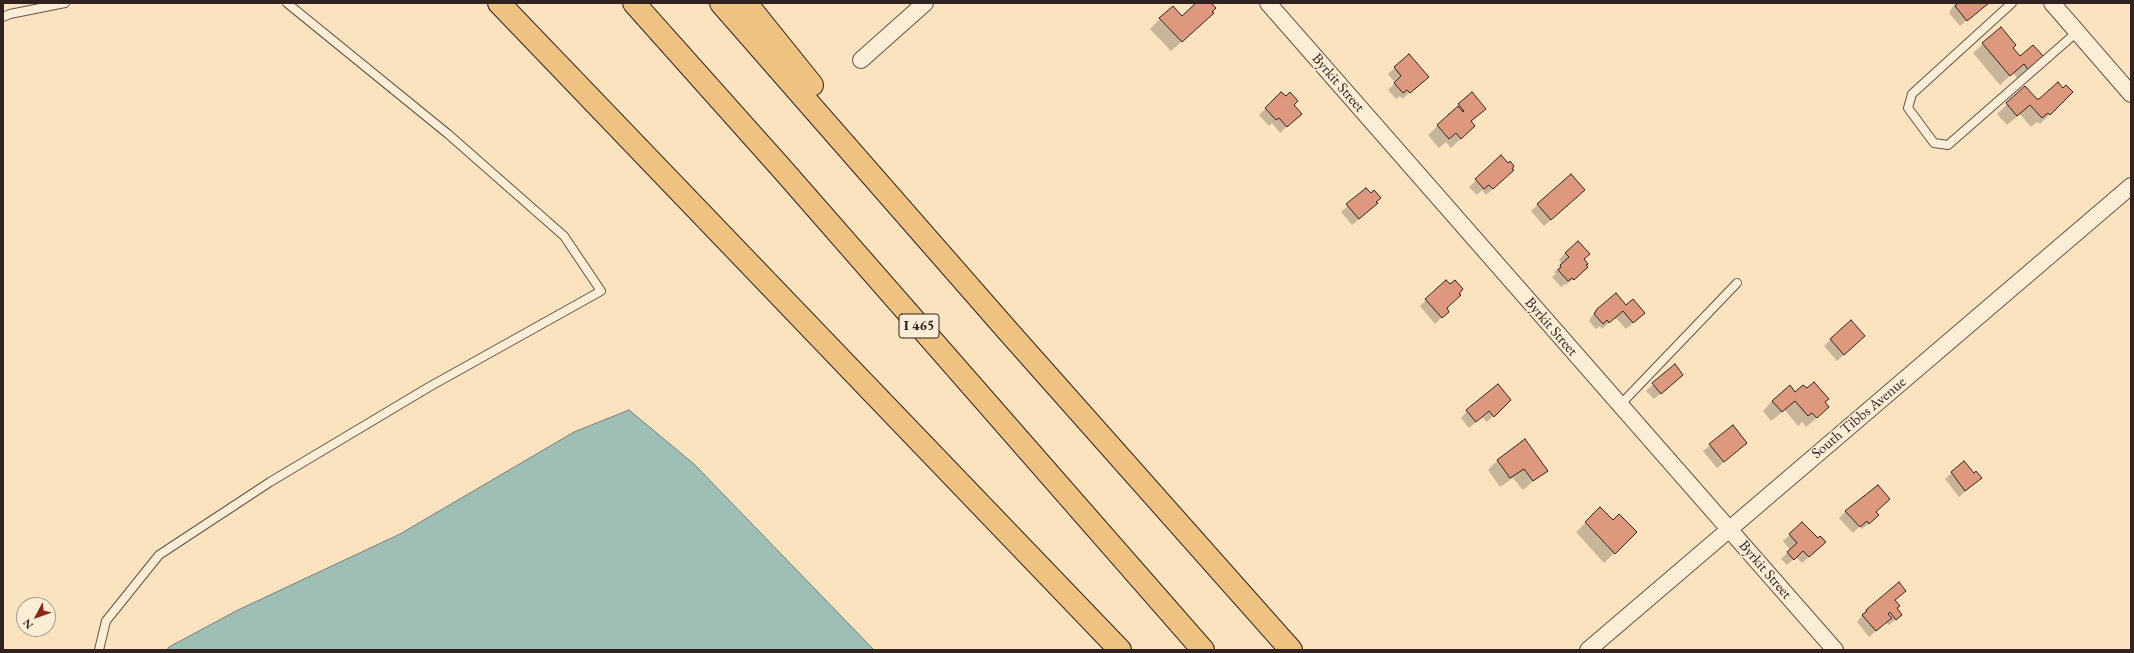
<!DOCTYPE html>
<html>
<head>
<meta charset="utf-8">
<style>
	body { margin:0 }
	#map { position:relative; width:2134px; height:653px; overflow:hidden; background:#fbe3c0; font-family:"EB Garamond",serif }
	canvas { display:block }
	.frame { position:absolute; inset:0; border:4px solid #30231f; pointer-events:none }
	.north { position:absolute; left:16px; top:597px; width:40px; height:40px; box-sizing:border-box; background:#fcedd6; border:1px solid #aa9c8d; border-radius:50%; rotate:229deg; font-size:11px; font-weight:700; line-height:16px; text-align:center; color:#30231f }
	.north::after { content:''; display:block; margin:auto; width:14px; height:18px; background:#8f2418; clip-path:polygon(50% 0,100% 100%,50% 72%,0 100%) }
</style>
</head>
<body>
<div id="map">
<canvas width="2134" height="653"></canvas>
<div class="frame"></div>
<div class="north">N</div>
</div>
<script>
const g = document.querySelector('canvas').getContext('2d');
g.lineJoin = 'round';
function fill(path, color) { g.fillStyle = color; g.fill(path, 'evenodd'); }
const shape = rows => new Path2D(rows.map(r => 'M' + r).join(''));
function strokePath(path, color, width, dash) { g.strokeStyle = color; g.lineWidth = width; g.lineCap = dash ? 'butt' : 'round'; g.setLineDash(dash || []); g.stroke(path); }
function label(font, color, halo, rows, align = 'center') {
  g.font = font + ' "EB Garamond",serif'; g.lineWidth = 3; g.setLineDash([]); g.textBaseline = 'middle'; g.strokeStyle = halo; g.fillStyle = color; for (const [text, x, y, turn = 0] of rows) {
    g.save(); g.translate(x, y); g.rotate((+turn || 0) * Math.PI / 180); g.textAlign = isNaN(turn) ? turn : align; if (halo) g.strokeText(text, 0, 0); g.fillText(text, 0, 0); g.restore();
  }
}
const water = shape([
	[629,410,694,464,874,650,167,650,169,647,238,610,400,534,574,432,629,410]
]);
fill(water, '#9fbeb6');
strokePath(water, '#73807a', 1);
fill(shape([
	[1197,3,1210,3,1203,23,1171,51,1150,29,1160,19,1182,17],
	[1955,3,1987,3,1960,26,1949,13],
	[1983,44,2012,48,2020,58,2043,58,2019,80,2013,73,2000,85,1973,53],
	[1409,55,1421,83,1402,99,1400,96,1396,99,1388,90,1395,83,1388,74],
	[2025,87,2036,100,2072,93,2040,124,2037,122,2031,127,2020,114,2007,125,1997,114],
	[1281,93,1293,105,1294,120,1280,133,1272,123,1269,126,1259,115],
	[1459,105,1485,109,1471,122,1464,136,1451,148,1446,142,1439,148,1428,135],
	[1501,157,1506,177,1486,195,1482,190,1477,195,1469,187],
	[1571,175,1577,196,1544,226,1531,211],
	[1366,189,1370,210,1352,225,1341,212],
	[1565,253,1585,265,1580,273,1566,285,1565,284,1561,287,1552,277,1556,274,1554,272,1562,264,1559,260],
	[1616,294,1637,319,1626,329,1615,317,1602,329,1600,326,1596,329,1589,321,1591,317],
	[1426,300,1448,311,1435,324,1420,306],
	[1851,321,1858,342,1837,361,1824,346],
	[1674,366,1675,381,1654,399,1646,391],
	[1795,393,1818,417,1806,427,1802,422,1798,426,1785,410,1771,421,1763,411,1772,401],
	[1510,400,1487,422,1482,417,1469,428,1461,418,1467,411],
	[1733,426,1739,449,1717,468,1703,451],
	[1498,460,1546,470,1523,490,1513,478,1500,487,1488,470],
	[1964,462,1974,484,1959,497,1945,479],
	[1600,509,1613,522,1636,532,1604,563,1576,532],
	[1846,511,1875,512,1871,522,1862,529,1860,526,1853,533,1839,518],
	[1802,524,1818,540,1818,549,1802,563,1796,557,1787,565,1781,559,1790,550,1783,541],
	[1899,584,1894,600,1896,609,1901,615,1889,625,1886,622,1869,637,1857,622,1866,610]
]), '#0003');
const building = shape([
	[1196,3,1211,3,1216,8,1212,12,1214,13,1182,42,1159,18,1173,6,1182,16,1196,3],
	[1958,3,1989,3,1967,21,1955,6,1958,3],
	[2001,27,2016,45,2013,48,2020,56,2033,45,2045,58,2029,71,2024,64,2010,76,1982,43,2001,27],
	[1409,54,1429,77,1410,93,1407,90,1403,93,1394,83,1401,76,1394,67,1409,54],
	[2058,82,2063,88,2066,85,2073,92,2050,115,2048,113,2042,118,2030,105,2017,116,2006,103,2025,86,2037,99,2039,99,2058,82],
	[1281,92,1286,96,1290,92,1298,101,1294,105,1302,114,1287,127,1279,118,1276,120,1265,108,1281,92],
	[1472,92,1486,109,1471,121,1475,126,1461,139,1456,133,1449,139,1437,125,1458,106,1463,112,1464,111,1458,104,1472,92],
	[1501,155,1508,163,1510,161,1514,166,1512,169,1514,170,1493,189,1489,185,1484,189,1475,179,1501,155],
	[1571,174,1585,190,1551,220,1537,204,1571,174],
	[1366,188,1371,193,1374,190,1381,198,1376,202,1378,203,1359,219,1346,204,1366,188],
	[1578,241,1590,254,1584,259,1588,264,1586,265,1588,267,1574,280,1572,278,1568,281,1558,270,1561,267,1560,265,1569,257,1565,253,1578,241],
	[1446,280,1450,284,1455,280,1463,289,1459,294,1461,295,1447,308,1449,312,1442,318,1425,299,1446,280],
	[1616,293,1626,305,1633,299,1645,313,1633,323,1623,311,1609,323,1607,320,1603,324,1594,314,1597,309,1616,293],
	[1851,320,1865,336,1844,355,1830,339,1851,320],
	[1675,364,1683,375,1661,394,1652,383,1675,364],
	[1814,382,1829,399,1825,402,1829,407,1817,418,1812,413,1808,416,1795,401,1782,412,1772,401,1790,385,1795,392,1803,385,1807,388,1814,382],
	[1498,384,1511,400,1494,417,1489,411,1476,422,1466,410,1498,384],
	[1733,425,1747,443,1724,462,1709,444,1733,425],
	[1525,439,1548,471,1533,481,1524,469,1510,478,1497,460,1525,439],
	[1964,461,1974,473,1976,471,1982,478,1965,491,1951,472,1964,461],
	[1878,485,1890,499,1876,512,1879,515,1869,524,1867,521,1860,527,1845,511,1878,485],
	[1600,507,1613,520,1619,514,1637,532,1615,554,1585,522,1600,507],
	[1802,522,1818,538,1820,536,1826,542,1809,557,1803,551,1794,560,1787,552,1797,543,1789,534,1802,522],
	[1899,582,1906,591,1895,600,1900,606,1897,608,1902,615,1896,620,1890,612,1888,614,1892,618,1876,631,1862,615,1867,611,1866,610,1899,582]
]);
fill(building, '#de987e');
strokePath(building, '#30231f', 1);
const lane = shape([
	[2012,3,1912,94,1908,108,1934,143,1948,145,2077,32],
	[3,17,10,14,65,3],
	[1620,405,1737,283],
	[99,650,106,621,159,555,270,482,429,387,601,291,564,236,448,134,287,3]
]);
const street = shape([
	[1268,3,1835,650],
	[2052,3,2131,94],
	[861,60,925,3],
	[1588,650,2131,186]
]);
const highway = shape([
	[499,3,1120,650],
	[634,3,783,170,1203,650],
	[721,3,1007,330,1291,650],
	[746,3,812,85]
]);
strokePath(lane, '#635347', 10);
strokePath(street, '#635347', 18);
strokePath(highway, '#30231f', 24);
strokePath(lane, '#fcedd6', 8);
strokePath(street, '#fcedd6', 16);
strokePath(highway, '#eec280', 22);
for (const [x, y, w] of [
	[919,326,40]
]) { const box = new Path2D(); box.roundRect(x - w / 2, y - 12, w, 24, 3); g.fillStyle = '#fcedd6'; g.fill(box); strokePath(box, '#30231f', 1); }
label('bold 14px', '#30231f', null, [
	["I 465",919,326]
]);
label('15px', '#30231f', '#fcedd6', [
	["Byrkit Street",1338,83,49],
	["Byrkit Street",1551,327,49],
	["South Tibbs Avenue",1859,418,-40],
	["Byrkit Street",1765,570,49]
]);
</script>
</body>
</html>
